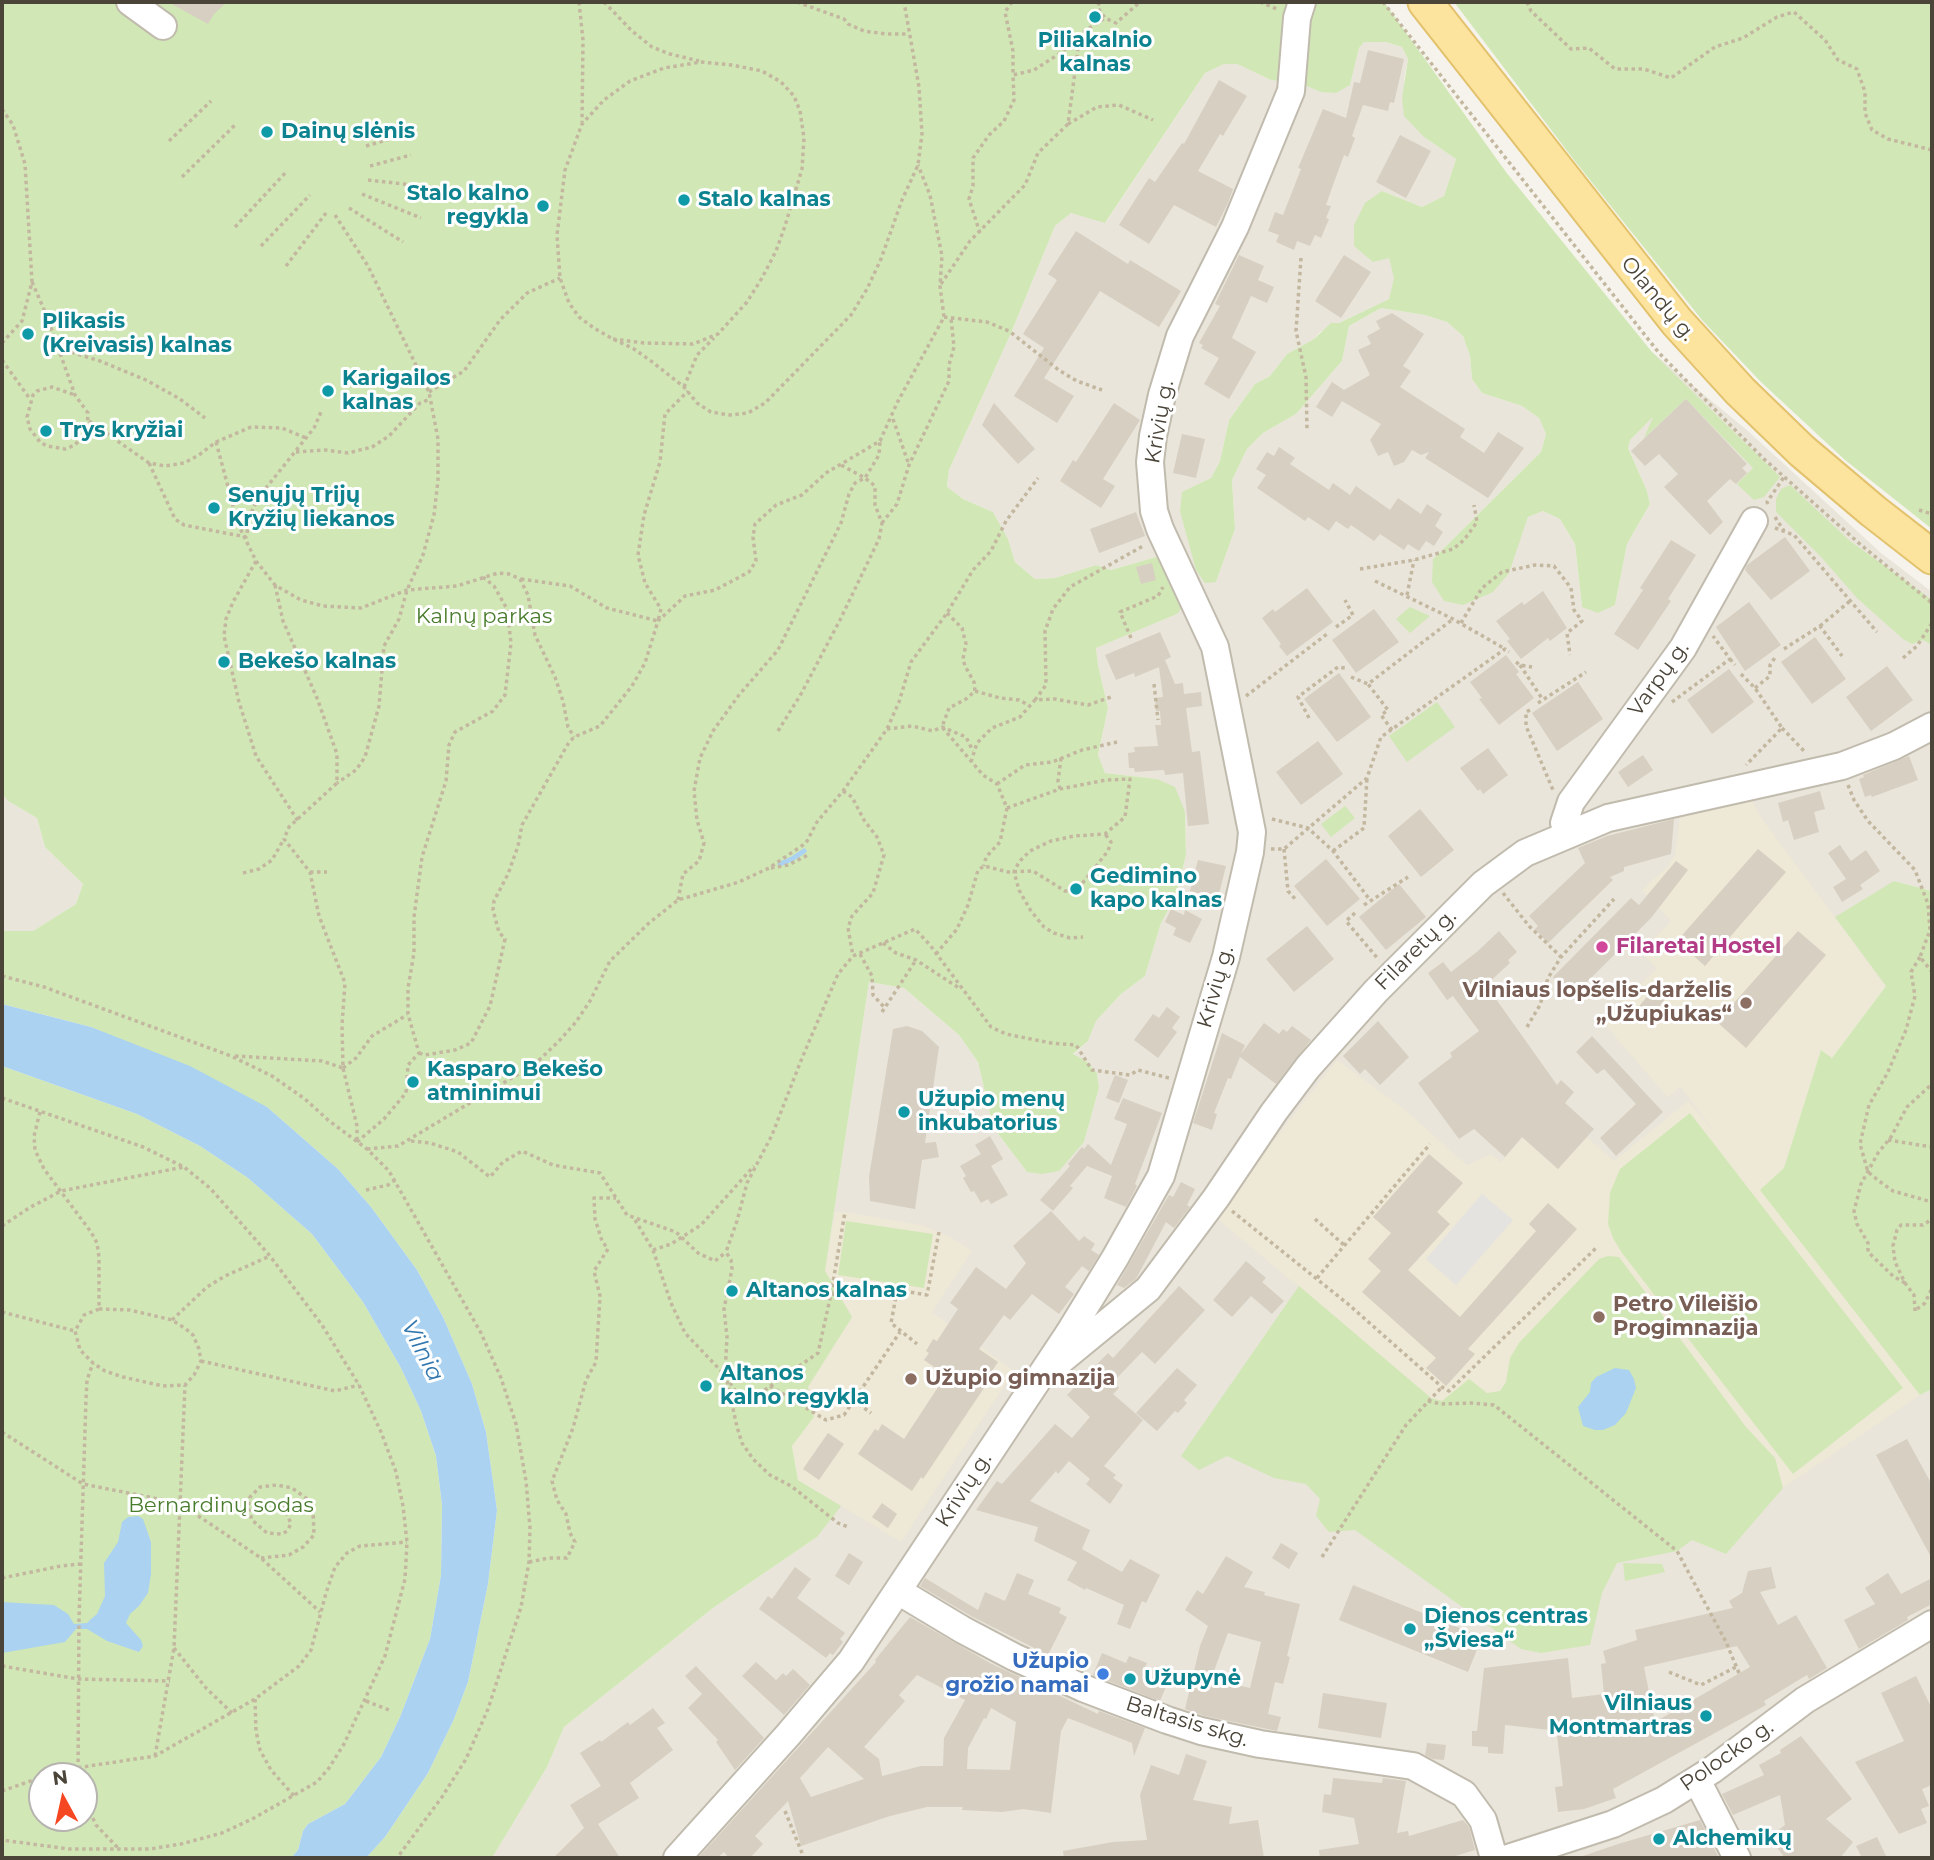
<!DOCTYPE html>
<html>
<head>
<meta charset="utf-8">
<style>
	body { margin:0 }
	#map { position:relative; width:1934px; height:1860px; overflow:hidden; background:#f6f3ec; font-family:Montserrat,sans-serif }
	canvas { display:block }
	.frame { position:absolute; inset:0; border:4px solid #4a4439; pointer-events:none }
	.north { position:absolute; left:28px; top:1762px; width:70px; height:70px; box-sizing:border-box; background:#fff; border:2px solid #b7b4b0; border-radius:50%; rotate:352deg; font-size:19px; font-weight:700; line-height:28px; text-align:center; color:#4a4439 }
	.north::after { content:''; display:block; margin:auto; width:24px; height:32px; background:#f64723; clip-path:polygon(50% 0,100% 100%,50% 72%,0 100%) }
</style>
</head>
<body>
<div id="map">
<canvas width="1934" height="1860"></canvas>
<div class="frame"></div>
<div class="north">N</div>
</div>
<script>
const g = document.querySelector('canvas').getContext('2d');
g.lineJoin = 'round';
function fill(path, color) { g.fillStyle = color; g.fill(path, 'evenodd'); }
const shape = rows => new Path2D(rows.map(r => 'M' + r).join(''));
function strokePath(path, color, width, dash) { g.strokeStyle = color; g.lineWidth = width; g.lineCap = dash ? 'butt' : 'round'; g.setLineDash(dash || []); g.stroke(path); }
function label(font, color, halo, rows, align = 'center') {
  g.font = font + ' Montserrat,sans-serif'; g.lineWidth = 6; g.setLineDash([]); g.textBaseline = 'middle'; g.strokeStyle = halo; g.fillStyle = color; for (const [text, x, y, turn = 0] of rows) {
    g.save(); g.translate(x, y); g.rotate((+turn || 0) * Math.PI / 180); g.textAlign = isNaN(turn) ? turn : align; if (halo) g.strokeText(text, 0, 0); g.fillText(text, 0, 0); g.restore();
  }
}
fill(shape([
	[1364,42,1386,42,1402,47,1408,59,1404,80,1424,137,1456,159,1444,196,1422,207,1382,191,1389,257,1395,278,1389,299,1320,332,1314,339,1287,354,1270,376,1255,384,1229,420,1220,461,1211,478,1193,487,1216,582,1235,529,1232,480,1247,449,1263,433,1296,414,1342,361,1349,326,1381,308,1425,315,1447,322,1463,336,1470,356,1472,379,1482,393,1522,406,1539,418,1546,434,1541,452,1433,559,1518,544,1528,517,1543,511,1560,519,1575,544,1582,607,1615,605,1627,544,1650,504,1647,491,1628,448,1630,440,1655,415,1652,352,1748,431,1881,553,1932,592,1932,891,1894,881,1886,986,1821,1050,1784,1169,1886,1349,1920,1395,1932,1389,1932,1858,492,1858,547,1767,564,1727,713,1608,817,1537,825,1271,869,982,904,988,959,1035,978,1062,993,1127,1027,1172,1072,1154,1084,1142,1099,1088,1097,1073,1086,1061,1073,1055,1088,1041,1096,1021,1121,994,1145,976,1161,923,1176,896,1186,855,1185,812,1157,779,1105,773,1098,756,1108,708,1098,665,1096,648,1177,614,1163,555,1111,570,1096,565,1055,578,1035,579,1015,562,1008,539,993,512,963,499,947,488,949,470,1011,333,1055,226,1071,213,1106,222,1205,73,1224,64,1237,64,1271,80,1350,85,1359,48],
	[2,794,8,801,37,818,45,847,83,884,76,904,33,931,2,931]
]), '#e9e5da');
fill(shape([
	[1751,799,1760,816,1886,986,1832,1058,1821,1050,1784,1169,1886,1349,1920,1395,1783,1488,1726,1554,1692,1540,1442,1401,1431,1398,1214,1216,1337,1060,1404,1109,1467,1165,1491,1154,1501,1162,1530,1129,1529,1143,1558,1169,1587,1137,1614,1161,1688,1101,1717,1135,1680,1086,1668,1098,1601,1020,1657,969,1641,952,1671,921,1642,890,1667,867,1675,855,1680,818],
	[835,1212,845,1212,924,1226,949,1236,972,1251,932,1312,1014,1371,901,1542,798,1480,792,1445,814,1417,807,1387,852,1317,825,1271]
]), '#eee8d6');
fill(shape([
	[2,2,1384,2,1506,172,1652,352,1780,477,1764,497,1754,500,1737,484,1753,468,1686,399,1644,438,1653,417,1630,440,1628,448,1647,491,1650,504,1627,544,1615,605,1598,613,1582,607,1575,544,1560,519,1543,511,1528,517,1509,573,1493,592,1463,605,1444,601,1432,582,1433,559,1541,452,1546,434,1539,418,1522,406,1482,393,1472,379,1470,356,1463,336,1447,322,1425,315,1381,308,1349,326,1342,361,1296,414,1263,433,1247,449,1232,480,1235,529,1216,582,1205,583,1196,570,1180,511,1182,492,1211,478,1220,461,1229,420,1255,384,1270,376,1287,354,1314,339,1331,323,1339,323,1389,299,1394,278,1389,258,1373,262,1354,246,1354,225,1365,203,1382,191,1422,207,1444,196,1456,159,1424,137,1404,116,1402,98,1408,59,1402,47,1386,42,1364,42,1359,48,1350,85,1336,93,1321,92,1302,84,1271,80,1237,64,1224,64,1205,73,1105,223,1071,213,1055,226,1011,333,949,470,947,487,963,499,993,512,1008,539,1015,562,1035,579,1055,578,1096,565,1111,570,1163,555,1183,606,1177,614,1096,648,1098,665,1108,708,1098,755,1105,773,1157,779,1175,787,1185,812,1186,855,1176,896,1161,923,1145,976,1121,994,1096,1021,1088,1041,1073,1054,1086,1061,1097,1073,1099,1088,1084,1142,1059,1171,1042,1174,1027,1172,993,1127,978,1062,959,1035,904,988,869,982,825,1271,852,1317,808,1387,814,1417,792,1446,798,1480,841,1506,817,1537,713,1608,564,1727,547,1767,492,1858,366,1858,385,1837,428,1773,454,1719,468,1682,488,1584,497,1510,486,1432,472,1384,443,1317,417,1270,371,1207,338,1169,267,1107,91,1027,2,1004,2,931,33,931,76,904,83,884,45,847,37,818,8,801,2,794],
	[1454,2,1932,2,1932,529,1845,460,1761,382,1702,320,1574,160],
	[1790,485,1850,541,1932,600,1932,645,1923,640,1912,644,1903,639,1857,598,1822,558,1776,512,1776,499,1781,489],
	[1410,607,1430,616,1410,633,1396,619],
	[1437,702,1455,727,1407,762,1389,736],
	[1345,806,1355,818,1331,837,1321,824],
	[1894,881,1932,891,1932,1389,1920,1395,1760,1190,1784,1168,1821,1050,1832,1058,1886,986,1835,917],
	[2,1066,137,1114,200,1146,248,1178,312,1234,363,1302,401,1368,421,1411,436,1456,442,1505,441,1575,430,1639,400,1717,381,1757,345,1804,308,1824,303,1831,298,1850,291,1858,2,1858],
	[42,1776,84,1776,84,1818,42,1818],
	[1690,1113,1903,1388,1793,1474,1622,1253,1613,1238,1608,1224,1610,1193,1620,1169],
	[846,1221,933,1234,924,1288,838,1275],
	[1608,1256,1619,1257,1746,1427,1775,1458,1783,1488,1726,1554,1692,1540,1677,1551,1617,1563,1602,1593,1590,1645,1541,1653,1521,1649,1355,1530,1329,1532,1316,1516,1320,1499,1306,1484,1274,1478,1227,1456,1199,1470,1181,1456,1299,1286,1431,1398,1442,1401,1469,1379,1487,1393,1500,1391,1506,1382,1510,1358,1519,1343,1599,1259],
	[1623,1563,1662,1564,1665,1572,1625,1581]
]), '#d1e8b6');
fill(shape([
	[1482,1194,1513,1220,1456,1285,1426,1259]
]), '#e5e3e0');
fill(shape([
	[2,1004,91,1027,190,1066,267,1107,338,1169,371,1207,417,1270,443,1317,472,1384,486,1432,497,1510,488,1584,468,1682,454,1719,428,1773,385,1837,366,1858,291,1858,298,1850,303,1831,308,1824,345,1804,381,1757,400,1717,430,1639,441,1575,442,1505,436,1456,421,1411,401,1368,363,1302,312,1234,248,1178,200,1146,137,1114,2,1066],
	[1615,1368,1629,1370,1634,1379,1636,1388,1626,1413,1615,1425,1603,1430,1595,1430,1583,1426,1578,1407,1590,1392,1591,1383,1596,1377],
	[138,1516,143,1519,151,1542,151,1574,148,1593,139,1606,130,1614,126,1623,141,1640,143,1646,139,1652,107,1641,87,1629,76,1629,65,1642,2,1653,2,1602,54,1605,68,1614,74,1624,87,1623,90,1620,97,1614,105,1596,104,1563,118,1542,122,1522,128,1517]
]), '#abd2f0');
strokePath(shape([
	[780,864,792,859,804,851]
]), '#abd2f0', 5);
fill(shape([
	[168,2,227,2,214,14,208,24],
	[1368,50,1404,59,1394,103,1390,102,1388,111,1363,105,1352,136,1355,138,1348,157,1344,155,1332,188,1326,205,1331,206,1326,218,1329,219,1321,238,1315,235,1310,246,1297,241,1294,250,1276,242,1279,235,1268,231,1275,212,1283,215,1301,169,1298,168,1323,109,1346,118,1354,82,1360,83],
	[1219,80,1247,96,1223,136,1220,134,1198,171,1233,189,1228,203,1216,227,1174,205,1149,244,1119,225,1149,178,1155,182,1182,143,1184,144],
	[1400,135,1431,151,1406,198,1376,182],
	[1076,231,1128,264,1130,260,1181,291,1159,327,1100,291,1044,378,1074,396,1057,423,1014,396,1044,348,1023,334,1057,280,1048,274],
	[1239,255,1264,266,1258,280,1274,287,1267,303,1251,296,1232,338,1256,352,1229,399,1204,384,1219,358,1201,348,1203,345,1199,343,1220,306,1215,304],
	[1344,255,1371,272,1341,318,1315,301],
	[1392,313,1424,334,1403,366,1411,371,1400,387,1465,429,1460,437,1484,453,1498,432,1524,448,1488,498,1425,458,1429,452,1421,455,1412,450,1404,462,1394,466,1388,452,1378,456,1370,440,1381,424,1342,401,1332,417,1316,407,1332,382,1344,390,1370,375,1358,350,1371,344,1367,336,1380,329,1376,321],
	[1686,399,1747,464,1742,468,1747,473,1736,484,1730,479,1707,501,1723,522,1710,535,1664,487,1678,474,1659,454,1645,466,1631,451],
	[994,403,1035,449,1018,464,982,425],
	[1114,403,1140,420,1103,479,1115,486,1101,508,1060,481,1073,460,1076,462],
	[1182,434,1205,439,1196,478,1173,473],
	[1279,447,1295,458,1290,464,1329,490,1333,483,1350,495,1356,486,1390,510,1398,498,1421,514,1427,504,1442,514,1435,526,1443,532,1434,546,1426,541,1419,551,1408,544,1404,550,1380,534,1374,541,1351,525,1348,529,1336,521,1329,531,1308,517,1305,521,1257,488,1266,475,1256,469,1267,452,1274,456],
	[1136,512,1145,536,1099,553,1090,529],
	[1785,537,1810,571,1771,600,1745,570,1747,565],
	[1671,540,1696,555,1668,599,1671,601,1638,650,1614,634,1643,590,1640,588],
	[1152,563,1156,580,1141,584,1136,567],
	[1307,588,1333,622,1287,656,1279,646,1281,644,1262,618,1273,609,1275,612],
	[1543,591,1567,628,1550,641,1548,638,1521,659,1507,641,1510,639,1496,621,1522,602,1524,605],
	[1749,602,1781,645,1745,671,1716,627],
	[1374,609,1399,642,1356,673,1332,640],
	[1160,632,1171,657,1165,660,1175,684,1183,683,1184,694,1201,692,1202,706,1186,708,1192,752,1200,751,1209,824,1188,826,1183,773,1165,775,1164,770,1135,772,1134,768,1129,768,1128,753,1135,752,1134,747,1158,746,1155,725,1161,725,1160,711,1156,711,1155,698,1163,697,1159,667,1135,677,1134,673,1116,680,1105,655],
	[1815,637,1846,679,1812,704,1781,662],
	[1506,655,1519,672,1516,674,1534,698,1499,725,1479,699,1482,698,1470,682],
	[1887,666,1913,700,1871,731,1846,697],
	[1729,669,1754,702,1712,734,1687,700],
	[1339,673,1371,717,1337,742,1304,699],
	[1578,682,1603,719,1557,751,1532,713],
	[1318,741,1343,774,1301,805,1276,772],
	[1488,748,1508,775,1483,794,1480,789,1478,791,1460,768],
	[1643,755,1653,770,1628,787,1618,772],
	[1909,756,1918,780,1872,797,1871,795,1865,797,1859,779,1864,777,1863,775],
	[1820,791,1825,809,1814,812,1819,832,1794,840,1788,820,1783,822,1778,803],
	[1420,809,1454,850,1421,877,1388,836],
	[1674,819,1671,854,1624,867,1624,871,1610,877,1613,880,1548,943,1535,929,1538,926,1529,916,1585,863,1578,848,1607,836],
	[1840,845,1851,861,1866,850,1880,871,1860,885,1863,889,1842,902,1833,887,1846,879,1828,853],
	[1758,849,1786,872,1705,966,1677,941],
	[1326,859,1360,899,1327,926,1294,886],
	[1198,860,1226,866,1218,898,1190,891],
	[1676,861,1688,870,1651,918,1573,996,1553,977,1631,898,1639,905],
	[1399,884,1426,917,1386,950,1359,917],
	[1171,909,1184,915,1185,910,1202,919,1190,943,1173,935,1176,928,1165,922],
	[1307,926,1334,959,1294,992,1266,959],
	[1499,931,1517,952,1508,960,1510,963,1486,985,1557,1085,1561,1080,1574,1092,1565,1103,1594,1129,1558,1169,1522,1137,1505,1157,1474,1129,1459,1139,1418,1083,1452,1057,1450,1053,1479,1031,1453,996,1447,1000,1428,973,1443,962,1451,972,1478,951],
	[1798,931,1826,955,1746,1048,1717,1022],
	[1655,987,1667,997,1648,1020,1636,1010],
	[1167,1007,1180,1017,1172,1028,1177,1032,1158,1058,1134,1040,1153,1014,1159,1018],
	[1378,1021,1409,1057,1380,1085,1365,1069,1360,1074,1343,1056],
	[1264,1023,1279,1034,1283,1029,1287,1032,1292,1026,1311,1040,1276,1084,1240,1057,1231,1079,1228,1078,1214,1113,1217,1114,1212,1130,1193,1123,1222,1033,1245,1045,1241,1054],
	[907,1026,922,1031,939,1047,925,1143,936,1142,939,1157,922,1160,915,1209,870,1201,869,1177,893,1029],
	[1592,1036,1663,1112,1616,1156,1600,1138,1636,1104,1604,1069,1597,1074,1576,1052],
	[1115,1075,1128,1080,1119,1103,1106,1098],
	[1123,1098,1162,1113,1135,1184,1137,1186,1126,1207,1104,1198,1112,1176,1087,1166,1070,1186,1073,1188,1053,1211,1040,1200,1070,1166,1068,1164,1082,1147,1084,1149,1088,1144,1111,1165,1127,1124,1114,1119],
	[990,1136,1003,1159,991,1166,1008,1195,991,1204,988,1199,981,1203,974,1191,971,1192,963,1178,966,1176,960,1166,981,1154,975,1145],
	[1429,1154,1463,1183,1437,1212,1450,1224,1408,1270,1460,1317,1536,1231,1529,1224,1548,1203,1577,1229,1468,1349,1475,1354,1446,1386,1426,1368,1436,1358,1362,1292,1381,1271,1368,1259,1391,1233,1373,1217],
	[1181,1182,1195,1189,1187,1205,1190,1207,1174,1228,1166,1222,1136,1279,1124,1288,1117,1285,1169,1195,1173,1197],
	[1051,1211,1079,1241,1084,1236,1095,1244,1091,1250,1099,1255,1089,1271,1082,1266,1065,1287,1074,1294,1059,1314,1032,1294,1010,1320,1004,1315,979,1349,998,1362,990,1374,992,1376,923,1479,921,1477,912,1491,858,1454,875,1429,878,1431,882,1424,904,1439,946,1375,924,1360,929,1353,926,1351,933,1339,937,1341,958,1309,950,1303,976,1267,1006,1289,1026,1263,1013,1246],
	[1246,1261,1266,1278,1262,1282,1284,1301,1272,1314,1251,1296,1232,1317,1213,1300],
	[1179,1286,1205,1310,1155,1364,1142,1352,1113,1382,1119,1388,1113,1394,1143,1420,1104,1466,1116,1475,1113,1478,1123,1485,1110,1504,1086,1484,1090,1479,1069,1461,1058,1474,1056,1471,1030,1501,1090,1530,1082,1549,1122,1572,1130,1559,1160,1575,1146,1603,1142,1601,1130,1629,1117,1624,1124,1605,1086,1588,1085,1590,1067,1580,1077,1562,1034,1541,1038,1527,976,1510,997,1481,1002,1484,1055,1424,1072,1438,1090,1417,1067,1395,1108,1353,1113,1358],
	[1177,1368,1197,1385,1184,1400,1187,1403,1178,1413,1175,1411,1157,1431,1136,1413],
	[828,1433,844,1444,819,1480,803,1469],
	[1907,1439,1932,1485,1932,1559,1876,1455],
	[882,1503,897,1514,888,1528,872,1517],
	[1281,1543,1298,1553,1289,1569,1272,1558],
	[849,1553,863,1562,849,1585,835,1576],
	[1226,1556,1253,1572,1244,1587,1265,1592,1264,1595,1300,1604,1287,1656,1290,1657,1283,1684,1275,1682,1268,1714,1281,1717,1277,1731,1205,1716,1185,1709,1200,1646,1208,1626,1185,1610,1197,1590,1203,1594],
	[1228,1633,1261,1642,1250,1688,1211,1679],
	[795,1567,811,1579,797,1598,845,1633,840,1639,843,1642,833,1655,830,1653,826,1658,759,1609,768,1596,772,1599],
	[1771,1567,1776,1588,1760,1592,1778,1625,1796,1615,1827,1668,1809,1679,1807,1675,1764,1701,1766,1705,1613,1789,1616,1798,1584,1809,1558,1812,1555,1787,1563,1786,1557,1735,1550,1736,1550,1730,1505,1725,1503,1754,1488,1753,1488,1747,1472,1746,1472,1731,1477,1731,1484,1668,1568,1658,1572,1698,1604,1694,1601,1664,1606,1663,1603,1651,1637,1640,1635,1630,1733,1608,1729,1601,1742,1593,1748,1571],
	[1737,1646,1750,1667,1655,1722,1644,1667],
	[1017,1573,1034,1580,1028,1594,1061,1608,1059,1613,1067,1617,1048,1655,971,1616,920,1586,925,1578,978,1610,985,1592,1005,1601],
	[1888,1573,1901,1594,1932,1578,1932,1604,1907,1617,1908,1620,1859,1649,1844,1620,1875,1604,1865,1588],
	[1353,1585,1482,1637,1468,1672,1339,1620],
	[910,1617,990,1663,1098,1714,1099,1711,1145,1728,1134,1756,1132,1743,1068,1718,1061,1731,1051,1813,1023,1809,1002,1812,962,1810,963,1807,927,1807,890,1816,801,1846,788,1801,755,1836,763,1844,750,1858,729,1858,724,1852,717,1858,698,1858,876,1662,875,1660],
	[917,1675,965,1700,944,1738,943,1766,921,1766,882,1776,879,1759,864,1747,905,1701,899,1695],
	[991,1708,1016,1722,1010,1770,967,1769,968,1748,984,1718,986,1719],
	[828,1747,864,1779,811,1797,800,1778],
	[1102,1653,1126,1663,1129,1656,1147,1663,1145,1667,1170,1677,1160,1701,1093,1675],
	[756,1662,776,1680,783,1673,786,1676,793,1669,810,1685,784,1715,742,1676],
	[696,1666,764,1738,735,1770,716,1742,718,1740,688,1708,702,1694,685,1676],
	[1916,1676,1932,1709,1932,1785,1922,1789,1929,1806,1921,1809,1927,1823,1899,1834,1855,1762,1904,1741,1881,1693],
	[1323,1693,1387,1703,1381,1738,1318,1728],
	[653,1708,665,1723,657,1728,673,1750,630,1783,639,1798,598,1824,620,1858,553,1858,584,1828,570,1805,601,1786,580,1753,600,1740,601,1742,628,1722,630,1725],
	[1801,1736,1852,1799,1826,1819,1853,1842,1840,1858,1785,1858,1769,1837,1785,1825,1780,1795,1733,1815,1722,1794,1764,1775,1759,1765,1781,1753,1780,1750],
	[1427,1743,1446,1745,1444,1760,1433,1759,1425,1755],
	[1186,1754,1207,1761,1193,1800,1232,1807,1229,1824,1258,1820,1264,1858,1064,1858,1063,1851,1113,1842,1147,1840,1140,1795,1151,1765,1179,1775],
	[1333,1778,1382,1783,1383,1778,1406,1781,1397,1833,1408,1831,1409,1836,1463,1820,1469,1827,1475,1850,1449,1858,1320,1858,1319,1850,1359,1844,1354,1818,1322,1812,1324,1794,1331,1795],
	[1700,1820,1719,1858,1584,1858,1583,1856,1618,1844],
	[1877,1837,1887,1858,1862,1858,1856,1846]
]), '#d7cfc1');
const minor = shape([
	[130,2,163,26],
	[1568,833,1564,823,1571,802,1683,648,1754,521],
	[1059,1362,1148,1289,1216,1198,1274,1112,1308,1067,1376,991,1483,884,1525,853,1608,818,1842,766,1894,746,1932,726],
	[898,1591,963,1630,1014,1657,1083,1688,1167,1720,1201,1731,1260,1744,1413,1766,1464,1794,1483,1820,1494,1858],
	[1697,1780,1737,1858],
	[677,1858,788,1735,851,1661,1069,1333,1115,1258,1161,1176,1226,957,1250,852,1252,832,1215,647,1160,529,1154,511,1150,462,1153,436,1162,395,1180,336,1235,227,1291,91,1297,18,1302,2],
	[1508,1858,1613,1824,1664,1800,1712,1770,1805,1700,1932,1624]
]);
const major = shape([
	[1425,2,1677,322,1740,391,1802,451,1873,511,1932,557]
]);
strokePath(minor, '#c1bbae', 30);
strokePath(major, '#e2c26d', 37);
strokePath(shape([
	[579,2,583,40,582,122],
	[604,2,632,31,652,47,670,54,699,61],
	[797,2,844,19,848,24,864,31,886,34,909,34],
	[1012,2,1005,12,1013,51,1013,75],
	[1099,2,1098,8,1105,18,1116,23,1140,2],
	[1260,2,1277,9],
	[1383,2,1659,353,1764,459,1861,545,1932,603],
	[1527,2,1531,11,1571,49,1589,48,1615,69,1644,69,1671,78,1715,47,1743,38,1777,17,1794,12,1825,40,1838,60,1857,69,1865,92,1865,113,1872,130,1888,139,1932,150],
	[2,109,13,125,25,164,32,282,22,321,2,343],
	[1068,124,1097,107,1119,105,1153,120],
	[169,141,211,101],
	[366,146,396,137],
	[370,166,411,155],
	[182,177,235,125],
	[368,180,439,188],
	[362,194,421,218],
	[349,208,403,242],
	[335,215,368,266,429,392,438,439,438,480,434,515,423,555,407,590,399,619,384,646,379,706,365,757,356,770,337,783],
	[235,227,287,171],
	[980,233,969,199,973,186,973,158,989,135,1004,121,1014,100,1013,75,1034,70,1062,52,1079,35],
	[261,246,310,195],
	[1301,258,1296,331,1306,377,1307,431],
	[286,266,326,213],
	[32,282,46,314,75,395,88,413,87,430,75,445,65,449,47,446,40,442,30,429,27,417,33,395,37,391,52,387,75,395],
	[941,284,970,241,1025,185,1038,153,1068,124,1080,34,1105,18],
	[944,317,987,322,1009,331,1060,371,1077,381,1102,390],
	[613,339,644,343,693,344,718,334,747,302,762,278,776,251,785,226,802,169,804,138,800,111,794,96,781,82,762,71,732,65,701,62,664,68,630,81,604,100,582,124,565,170,557,235,560,278,569,303,579,317,594,328,613,339,634,349,651,361,684,387,697,403,711,412,730,415,748,413,765,403,851,315,867,289,881,259,902,200,918,165,922,134,919,87,904,2],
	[58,348,100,361,146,380,180,399,205,418],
	[2,360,30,399],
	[684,387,697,355,714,338],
	[429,392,464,371,500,320,527,293,560,278],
	[893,419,909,465],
	[89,421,149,463,165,466,184,463,199,455,216,442,251,427,282,428,306,438],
	[216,442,238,524,256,561,275,585,301,600,323,606,361,608,407,590,457,586,498,573,509,574,520,579,528,595,535,635,555,677,563,701,568,727,574,737],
	[296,452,325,450,348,453,372,447,389,436,420,403,430,399],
	[149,463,175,519,184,525,246,537,252,511,258,498,314,428,321,412],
	[1768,504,1767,502,1784,477],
	[1919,510,1932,514],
	[1775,517,1784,531],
	[882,523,897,504,909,465,949,381,949,365,954,347,951,318],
	[1775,528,1794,535,1877,632],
	[256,561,233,602,226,619,224,636,239,702,256,756,298,821],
	[1360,569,1414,560,1453,549,1464,540,1477,522,1474,505],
	[521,579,570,586,607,608,658,621,661,609,645,583,638,555,644,515,660,462,665,414,688,391],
	[1375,581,1453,619,1505,649],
	[275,585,283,621,317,698,337,754,337,783,289,827,284,839,310,872,319,916,345,983,342,1025,343,1068,357,1126,357,1142],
	[1407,595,1414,560],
	[947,613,962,628,966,644,963,659,965,666,974,682,975,691,966,699,949,708,942,727,983,775,997,784,1007,808,1000,842,986,857,984,866],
	[1461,623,1482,588,1502,572,1535,565,1554,566,1571,588,1574,610,1582,621,1567,633,1570,655],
	[1820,626,1850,601],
	[1336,627,1353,615,1345,600],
	[1131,638,1120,612,1158,596,1163,587],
	[1784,649,1820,626,1842,656],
	[1903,658,1917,646,1932,623],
	[1730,659,1735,665],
	[1516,662,1520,665,1532,667],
	[1520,665,1543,700],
	[1741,674,1755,688,1782,728,1746,765],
	[1351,677,1368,684],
	[1154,684,1158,720],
	[1755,688,1770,676,1770,665,1776,656],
	[975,691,1000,698,1019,700,1030,706],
	[1246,696,1327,634],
	[1035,700,1046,685,1045,631,1053,609,1070,587,1143,546],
	[1672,702,1730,659,1713,636],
	[1538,703,1586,672],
	[1530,710,1526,712,1526,726,1553,790],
	[1309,718,1298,697,1338,667,1345,668],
	[1782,728,1805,752],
	[887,729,912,726,933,731,942,727,966,737,973,751],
	[1392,730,1381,715,1388,710,1368,684,1453,619],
	[778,731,801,694,840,620,879,539,882,523,875,505,875,486,865,478,841,465],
	[971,762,977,743,992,728,1020,717,1035,700,1055,699,1088,705,1111,697],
	[997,784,1025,765,1052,762,1082,750,1117,742],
	[1848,785,1854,800,1868,821,1915,870,1928,904,1930,930,1920,957,1932,972],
	[1060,789,1058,781,1061,758],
	[843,791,852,797,864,820,877,837,884,855,873,893,852,916,848,928,853,956],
	[1007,808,1060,789,1106,780,1130,779,1125,817,1105,834,1074,836,1051,841,1030,851,1019,862,1014,872,1019,890,1031,911,1044,927,1054,933,1070,938,1083,937],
	[1272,819,1308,828,1333,851,1370,900],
	[1271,849,1284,849,1367,778,1381,737,1505,649,1509,652],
	[1284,849,1288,891,1297,901],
	[1333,851,1364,828,1367,778],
	[771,868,788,865,808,855],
	[310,872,327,872],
	[243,873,259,869,272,860,284,839],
	[1503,893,1529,926,1561,957],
	[678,900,683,874,699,861,704,843,697,820,694,791,700,758,713,731,739,695,778,650,841,523,849,494,855,483,865,478,879,455,880,441],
	[1364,905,1408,877],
	[1355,913,1346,921,1379,960],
	[883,943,896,953,916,960,959,988],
	[860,954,872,976,873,995,884,1007],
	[936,954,957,929,968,905,978,870,984,866,1008,872,1033,871,1065,891,1070,891,1081,885,1108,851,1111,842,1105,834],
	[1920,957,1911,972,1915,996,1906,1030,1887,1074,1869,1105,1860,1144,1868,1172,1879,1181,1893,1191,1932,1202],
	[2,976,44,987,231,1056,272,1076,305,1099,328,1120,367,1149,389,1171,481,1333,501,1378,516,1424,526,1481,530,1528,529,1562,521,1607,488,1709,466,1759,442,1797,397,1858],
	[882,1012,916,960],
	[1527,1027,1540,1005,1548,978,1561,957,1614,899],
	[419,1053,425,1055,455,1050,471,1043,490,1006,505,939,499,932,493,910,494,901,508,874,518,846,522,825,568,744,574,737,600,726,632,686,645,663,658,621,685,596,715,590,749,572,756,561,753,537,755,524,776,505,802,495,826,473,880,441,897,403,944,317,940,286,942,256,930,195,918,165],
	[235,1056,322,1061,343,1068],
	[343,1068,356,1058,372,1036,407,1015],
	[2,1098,143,1147,184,1167,210,1188,270,1256,322,1325,359,1385,381,1432,396,1472,403,1506,407,1542,405,1579,385,1656,344,1744,329,1768,317,1782,254,1818,222,1833,181,1844,150,1849,69,1849,2,1840],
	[40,1112,34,1136,35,1150,44,1169,91,1232,97,1243,99,1257,99,1309],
	[1888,1140,1932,1147],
	[411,1141,430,1143,458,1152,490,1177,503,1162,522,1151,553,1165,600,1173,627,1215,676,1232,698,1253,715,1261,726,1252],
	[357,1142,384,1119,406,1093,408,1065,419,1053,408,1014,408,988,414,953,414,917,422,857,446,781,449,745,455,732,493,711,505,695,511,643,507,609,494,586,483,577],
	[367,1149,398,1146,535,1064,559,1041,576,1022,590,1001,610,961,649,923,678,900,739,882,769,868,806,843,817,822,843,791,887,729,899,702,911,662,947,613,973,570,991,551,1006,521,1038,478],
	[366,1190,388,1185,395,1180],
	[1232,1211,1348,1304,1442,1387,1449,1391,1596,1248],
	[1315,1219,1344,1245],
	[635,1220,653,1250,671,1303,685,1333,724,1374],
	[2,1226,29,1208,61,1191,184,1167],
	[939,1232,927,1295,876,1286,865,1296,831,1294,818,1353,762,1392,747,1397,736,1392,725,1375,727,1337,724,1309,732,1269,731,1260,726,1252,737,1221,747,1183,772,1135,802,1058,838,974,853,956,915,929,930,945,991,1027,1006,1034,1051,1043,1076,1045,1092,1070,1130,1075,1138,1070,1169,1078],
	[653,1250,671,1244,701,1225,754,1166],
	[1317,1278,1430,1144],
	[1905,1283,1893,1276,1868,1252,1868,1243,1857,1224,1854,1211,1861,1184,1878,1153,1891,1137,1907,1107,1932,1084],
	[897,1291,891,1323,917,1344],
	[831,1294,845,1212],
	[99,1309,130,1310,172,1320,186,1329,193,1335,199,1349,201,1361,194,1375,185,1385,163,1386,123,1377,105,1371,93,1363,80,1350,75,1331,84,1315,99,1309],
	[1917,1309,1925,1303,1932,1288],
	[1915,1311,1914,1295,1905,1283,1895,1262,1893,1246,1897,1230,1901,1225,1923,1225,1932,1219],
	[2,1312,75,1331],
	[172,1320,207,1287,225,1276,270,1256],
	[201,1361,335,1391,359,1385],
	[727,1381,737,1427,742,1443,753,1459,770,1475,791,1486,838,1523,848,1527],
	[770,1386,826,1420,844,1415,900,1332],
	[853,1400,871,1413],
	[1428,1401,1441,1404,1471,1403,1494,1405,1677,1551,1726,1642,1739,1673],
	[2,1432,83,1484,179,1503,261,1558,320,1612],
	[1322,1557,1406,1425,1441,1388],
	[261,1558,289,1555,303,1547,314,1535,313,1510,306,1498,292,1488,277,1485,260,1487,250,1497,248,1507,252,1520,267,1533,282,1534,287,1531,291,1524,285,1509,278,1506],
	[529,1562,549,1558,567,1558,575,1542,570,1533,566,1514,557,1500,552,1481,573,1428,586,1380,596,1362,600,1296,594,1271,608,1249,602,1241,595,1219,594,1198,616,1198],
	[2,1578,61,1566,80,1564],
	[174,1648,206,1688,232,1713],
	[2,1666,78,1679,170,1681],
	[1669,1672,1701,1685,1736,1667],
	[255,1699,256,1731,260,1750,271,1770,294,1796],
	[366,1701,392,1711],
	[155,1756,174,1648,185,1385],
	[44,1776,76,1768,155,1756,255,1699,299,1666,311,1650,326,1593,335,1567,347,1553,360,1546,407,1542],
	[78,1776,79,1619,86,1399,87,1380,93,1363],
	[2,1791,42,1777],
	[84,1799,96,1825,120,1850],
	[785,1811,804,1858]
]), '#c3b7a0', 3.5, [3.5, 3.5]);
strokePath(minor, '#fff', 26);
strokePath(major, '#fce39e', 33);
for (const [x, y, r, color] of [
	[1095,17,7,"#0f9aa8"],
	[267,132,7,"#0f9aa8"],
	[684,200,7,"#0f9aa8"],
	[543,206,7,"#0f9aa8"],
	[28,334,7,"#0f9aa8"],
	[328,391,7,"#0f9aa8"],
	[46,431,7,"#0f9aa8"],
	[214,508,7,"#0f9aa8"],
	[224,662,7,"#0f9aa8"],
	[1076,889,7,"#0f9aa8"],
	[1602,947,7,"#d1479c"],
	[1746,1003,7,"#8d6e63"],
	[413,1082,7,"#0f9aa8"],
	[904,1112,7,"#0f9aa8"],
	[732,1291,7,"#0f9aa8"],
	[1599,1317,7,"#8d6e63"],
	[911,1379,7,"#8d6e63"],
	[706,1386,7,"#0f9aa8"],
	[1410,1629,7,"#0f9aa8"],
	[1103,1674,7,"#3f7fe0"],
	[1130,1679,7,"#0f9aa8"],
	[1706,1716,7,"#0f9aa8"],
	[1659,1839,7,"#0f9aa8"]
]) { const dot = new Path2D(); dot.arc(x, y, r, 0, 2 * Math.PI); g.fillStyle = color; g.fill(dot); strokePath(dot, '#fff', 2.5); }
label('bold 21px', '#0d838f', '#fff', [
	["Piliakalnio",1095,41,"center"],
	["kalnas",1095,65,"center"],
	["Dainų slėnis",281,132],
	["Stalo kalno",529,194,"right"],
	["regykla",529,218,"right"],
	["Stalo kalnas",698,200],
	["Plikasis",42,322],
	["(Kreivasis) kalnas",42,346],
	["Karigailos",342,379],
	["kalnas",342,403],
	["Trys kryžiai",60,431],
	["Senųjų Trijų",228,496],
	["Kryžių liekanos",228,520],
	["Bekešo kalnas",238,662],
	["Gedimino",1090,877],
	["kapo kalnas",1090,901],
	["Kasparo Bekešo",427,1070],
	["atminimui",427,1094],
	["Užupio menų",918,1100],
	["inkubatorius",918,1124],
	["Altanos kalnas",746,1291],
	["Altanos",720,1374],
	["kalno regykla",720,1398],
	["Dienos centras",1424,1617],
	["„Šviesa“",1424,1641],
	["Užupynė",1144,1679],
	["Vilniaus",1692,1704,"right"],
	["Montmartras",1692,1728,"right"],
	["Alchemikų",1673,1839]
], 'left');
label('21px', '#4a4439', '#fff', [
	["Olandų g.",1658,299,50],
	["Krivių g.",1160,422,-80],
	["Varpų g.",1659,679,-54],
	["Filaretų g.",1416,950,-45],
	["Krivių g.",1216,987,-74],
	["Krivių g.",964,1490,-57],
	["Baltasis skg.",1187,1722,17],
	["Polocko g.",1727,1756,-35]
]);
label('21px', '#497c2c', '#fff', [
	["Kalnų parkas",484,617],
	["Bernardinų sodas",221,1506]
]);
label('bold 21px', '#b23c85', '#fff', [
	["Filaretai Hostel",1616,947]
], 'left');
label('bold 21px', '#785e54', '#fff', [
	["Vilniaus lopšelis-darželis",1732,991,"right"],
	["„Užupiukas“",1732,1015,"right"],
	["Petro Vileišio",1613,1305],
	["Progimnazija",1613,1329],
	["Užupio gimnazija",925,1379]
], 'left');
label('bold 21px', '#366cbe', '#fff', [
	["Užupio",1089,1662],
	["grožio namai",1089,1686]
], 'right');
label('italic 23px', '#3177ae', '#fff', [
	["Vilnia",422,1351,63]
]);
</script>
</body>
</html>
